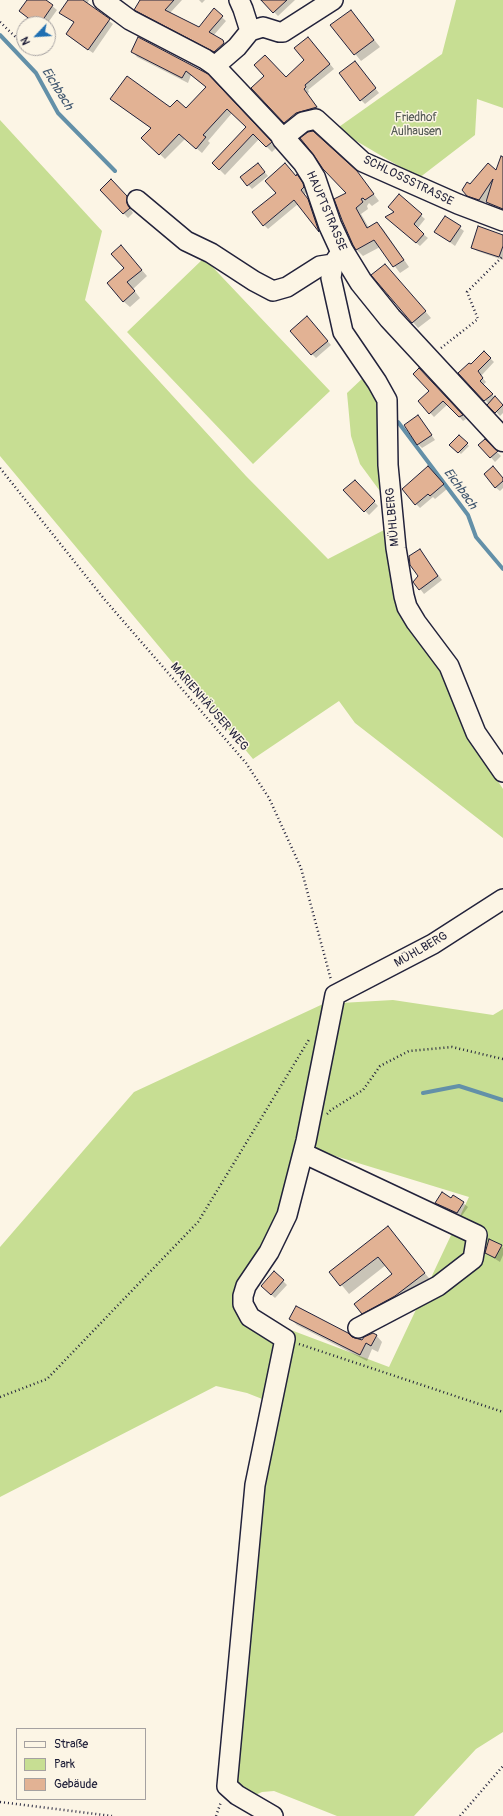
<!DOCTYPE html>
<html>
<head>
<meta charset="utf-8">
<style>
	body { margin:0 }
	#map { position:relative; width:503px; height:1816px; overflow:hidden; background:#fcf5e5; font-family:Pangolin,sans-serif }
	canvas { display:block }
	.legend { position:absolute; left:16px; top:1728px; width:130px; height:72px; box-sizing:border-box; background:#fcf5e5; border:1px solid #a5a1a1; margin:0; padding:5px 7px; list-style:none; font-size:12px; color:#22223b }
	.legend li { display:flex; align-items:center; gap:8px; height:20px }
	.legend b { width:20px; border:1px solid #a5a1a1 }
	.north { position:absolute; left:16px; top:16px; width:40px; height:40px; box-sizing:border-box; background:#fcf5e5; border:1px solid #a5a1a1; border-radius:50%; rotate:245deg; font-size:11px; font-weight:700; line-height:16px; text-align:center; color:#22223b }
	.north::after { content:''; display:block; margin:auto; width:14px; height:18px; background:#1f6fb2; clip-path:polygon(50% 0,100% 100%,50% 72%,0 100%) }
</style>
</head>
<body>
<div id="map">
<canvas width="503" height="1816"></canvas>
<ul class="legend">
<li><b style="height:5px;background:#fcf5e5"></b>Straße</li>
<li><b style="height:11px;background:#c7de93"></b>Park</li>
<li><b style="height:11px;background:#e2b294"></b>Gebäude</li>
</ul>
<div class="north">N</div>
</div>
<script>
const g = document.querySelector('canvas').getContext('2d');
g.lineJoin = 'round';
function fill(path, color) { g.fillStyle = color; g.fill(path, 'evenodd'); }
const shape = rows => new Path2D(rows.map(r => 'M' + r).join(''));
function strokePath(path, color, width, dash) { g.strokeStyle = color; g.lineWidth = width; g.lineCap = dash ? 'butt' : 'round'; g.setLineDash(dash || []); g.stroke(path); }
function label(font, color, halo, rows, align = 'center') {
  g.font = font + ' Pangolin,sans-serif'; g.lineWidth = 3; g.setLineDash([]); g.textBaseline = 'middle'; g.strokeStyle = halo; g.fillStyle = color; for (const [text, x, y, turn = 0] of rows) {
    g.save(); g.translate(x, y); g.rotate((+turn || 0) * Math.PI / 180); g.textAlign = isNaN(turn) ? turn : align; if (halo) g.strokeText(text, 0, 0); g.fillText(text, 0, 0); g.restore();
  }
}
fill(shape([
	[456,0,503,0,503,108,477,99,475,135,419,178,336,129,442,54],
	[0,120,102,231,85,300,246,476,328,559,384,530,404,620,441,666,467,734,503,789,503,838,355,723,339,701,253,759,0,456],
	[204,258,330,391,253,464,127,332],
	[365,376,379,396,385,498,360,464,351,436,347,393],
	[393,1000,493,1015,503,1009,503,1732,476,1749,414,1816,337,1816,274,1791,262,1792,253,1796,234,1782,261,1484,280,1406,247,1393,216,1386,0,1497,0,1247,134,1092,323,1004],
	[309,1148,469,1197,389,1367,267,1321,254,1307,251,1297,288,1234,298,1204]
]), '#c7de93');
fill(shape([
	[28,0,45,0,57,10,47,24,36,24,20,11],
	[69,0,89,0,87,4,113,24,93,53,71,38,75,23,61,13],
	[149,0,182,0,170,13,199,28,214,10,226,21,213,36,227,46,219,55,140,13,136,9],
	[199,0,205,0,202,3],
	[262,0,295,0,278,16],
	[351,11,380,47,361,61,332,25],
	[139,38,213,81,276,148,272,152,259,139,225,175,213,163,247,128,232,113,208,141,210,143,202,153,185,139,165,159,143,138,152,129,117,104,186,110,207,88,191,75,188,83,137,57,132,51],
	[312,42,334,69,308,90,309,92,307,94,321,111,289,127,253,88,286,79,306,61],
	[355,62,379,93,365,104,361,100],
	[488,164,503,178,503,211,491,206,487,202,489,196,483,204,472,199,463,190,470,185],
	[262,169,268,176,252,189,242,178],
	[357,172,379,201,372,206,369,203,367,206,368,209,361,214,369,228,377,223,383,229,409,267,400,273,380,247,363,256,357,250,343,220,347,193],
	[297,176,306,188,307,192,304,195,312,204,322,233,298,204,268,229,264,225],
	[111,181,131,201,130,208,133,213,128,218,101,190],
	[399,196,425,219,417,229,428,238,420,246,390,221,395,212],
	[445,217,464,231,455,246,436,232],
	[503,236,503,260,477,251,472,247],
	[127,253,147,276,133,289,140,298,130,307,123,301],
	[391,271,431,318,418,328,373,275],
	[311,322,331,345,316,358,312,354],
	[484,352,494,362,481,376,486,382,483,385,503,406,503,413,500,416,460,373,471,366],
	[424,374,466,419,463,421,448,404,434,417,419,401,430,391],
	[418,416,435,440,422,448,418,444],
	[459,436,469,446,461,454,451,445],
	[485,440,501,456,495,462,480,445],
	[432,471,447,489,435,499,433,497,420,508,416,504],
	[503,479,503,488,500,491,495,487],
	[355,481,378,506,369,515,345,490],
	[419,550,442,580,424,594,414,581,419,577],
	[452,1199,463,1203,468,1207,461,1217,440,1207,436,1203],
	[388,1227,432,1282,371,1321,363,1314,400,1295,393,1275,386,1265,349,1294,331,1272],
	[490,1240,503,1248,503,1255,500,1262,486,1253],
	[283,1281,287,1285,275,1298,266,1290],
	[291,1319,363,1341,376,1335,382,1342,378,1352,372,1349,367,1361,297,1325]
]), '#0003');
strokePath(shape([
	[0,35,36,73,58,113,115,171],
	[398,422,468,515,476,537,503,569],
	[423,1093,459,1086,503,1100]
]), '#6390a8', 4);
const building = shape([
	[27,0,46,0,53,5,40,24,36,24,19,11,27,0],
	[68,0,83,0,110,19,88,50,66,34,74,22,59,13,68,0],
	[140,0,174,0,165,10,199,27,214,8,223,16,209,32,223,40,224,43,214,52,136,11,134,10,140,0],
	[261,0,287,0,273,13,261,0],
	[351,10,374,40,354,55,330,25,351,10],
	[138,37,208,74,272,142,266,147,253,134,219,170,212,163,246,127,227,109,203,135,206,137,196,149,179,134,159,155,141,138,151,128,110,99,127,76,170,107,177,100,186,108,206,87,186,71,182,78,131,52,138,37],
	[308,37,330,64,305,85,306,87,304,89,317,107,296,113,284,123,251,88,264,76,254,65,265,55,286,77,304,60,294,48,308,37],
	[355,61,376,88,360,101,339,73,355,61],
	[313,131,357,171,374,194,365,200,363,198,361,199,363,202,356,208,367,228,377,222,404,260,393,267,374,240,356,250,353,245,342,220,334,199,346,193,323,169,313,154,300,138,308,132,313,131],
	[501,156,503,157,503,209,486,202,493,179,479,200,467,196,462,190,467,182,470,184,488,163,496,170,501,156],
	[258,163,265,172,247,186,240,177,258,163],
	[285,163,296,176,297,174,303,183,304,187,301,190,308,199,319,232,294,200,263,226,252,212,276,193,265,181,285,163],
	[111,179,127,196,127,203,130,208,123,214,100,190,111,179],
	[399,194,422,214,414,224,424,234,416,243,385,217,394,212,388,207,399,194],
	[445,216,461,226,450,242,434,232,445,216],
	[478,226,503,235,503,246,499,257,471,248,478,226],
	[121,245,142,270,127,282,135,291,123,302,107,283,124,268,111,254,121,245],
	[385,264,426,311,412,323,371,275,385,264],
	[307,316,328,341,311,355,290,331,307,316],
	[484,351,491,358,478,371,483,378,480,381,493,394,484,401,458,373,469,363,471,364,484,351],
	[419,368,463,415,459,417,443,401,429,414,418,401,429,391,413,374,419,368],
	[495,396,503,405,495,413,487,405,495,396],
	[418,415,432,435,417,445,404,425,418,415],
	[459,435,468,443,458,453,449,445,459,435],
	[485,439,498,451,490,458,478,445,485,439],
	[428,466,444,484,430,496,428,494,415,505,402,489,428,466],
	[493,466,503,478,503,481,495,488,484,474,493,466],
	[355,480,375,501,364,512,343,490,355,480],
	[420,549,438,576,419,590,413,582,418,576,410,565,409,556,420,549],
	[442,1192,451,1198,453,1195,464,1202,457,1213,435,1203,442,1192],
	[388,1226,425,1273,395,1296,362,1314,354,1304,392,1274,378,1257,340,1286,329,1272,388,1226],
	[489,1239,502,1245,495,1258,485,1253,489,1239],
	[274,1271,284,1280,271,1295,261,1286,274,1271],
	[296,1306,348,1333,352,1337,362,1340,364,1337,373,1333,377,1335,371,1346,366,1343,360,1355,289,1319,296,1306]
]);
fill(building, '#e2b294');
strokePath(building, '#22223b', 1);
const minor = shape([
	[103,0,130,20,205,59,215,66,283,138,303,122,316,119,363,162,458,204,503,221],
	[250,31,263,27,279,32,283,32,333,0],
	[215,66,237,47,250,31,243,9,239,0],
	[137,200,186,241,211,253,254,281,273,291,287,287,320,266,333,264],
	[342,251,333,264,331,278,343,332,377,382,387,400,388,465,396,548,404,596,407,607,416,622,449,666,476,733,503,772],
	[303,1153,477,1235,473,1259,438,1286,358,1328],
	[273,1816,237,1795,227,1786,255,1485,285,1339,250,1317,243,1304,243,1296,246,1286,269,1252,287,1215,306,1141,335,995,433,944,503,899]
]);
const major = shape([
	[283,138,304,162,314,178,330,225,342,251,361,282,390,318,503,440]
]);
strokePath(minor, '#22223b', 22);
strokePath(major, '#22223b', 25);
strokePath(shape([
	[0,22,24,45],
	[27,48,31,51],
	[441,348,478,319,467,292,503,256],
	[0,468,105,600,246,763,269,798,301,868,331,980],
	[327,1114,331,1110,363,1090,380,1066,409,1051,452,1047,503,1059],
	[299,1344,503,1412],
	[0,1397,47,1379,198,1222,310,1038],
	[0,1802,112,1816],
	[216,1816,221,1802],
	[460,1816,503,1766]
]), '#22223b', 2.5, [1, 3]);
strokePath(minor, '#fcf5e5', 19);
strokePath(major, '#fcf5e5', 22);
label('12px', '#545a55', '#fcf5e5', [
	["Friedhof",416,118],
	["Aulhausen",416,132]
]);
label('12px', '#22223b', '#fcf5e5', [
	["SCHLOSSSTRASSE",408,181,26],
	["HAUPTSTRASSE",326,211,67],
	["MÜHLBERG",393,517,-95],
	["MARIENHÄUSER WEG",209,707,49],
	["MÜHLBERG",421,950,-30]
]);
label('italic 13px', '#435971', '#fcf5e5', [
	["Eichbach",57,89,58],
	["Eichbach",460,489,54]
]);
</script>
</body>
</html>
